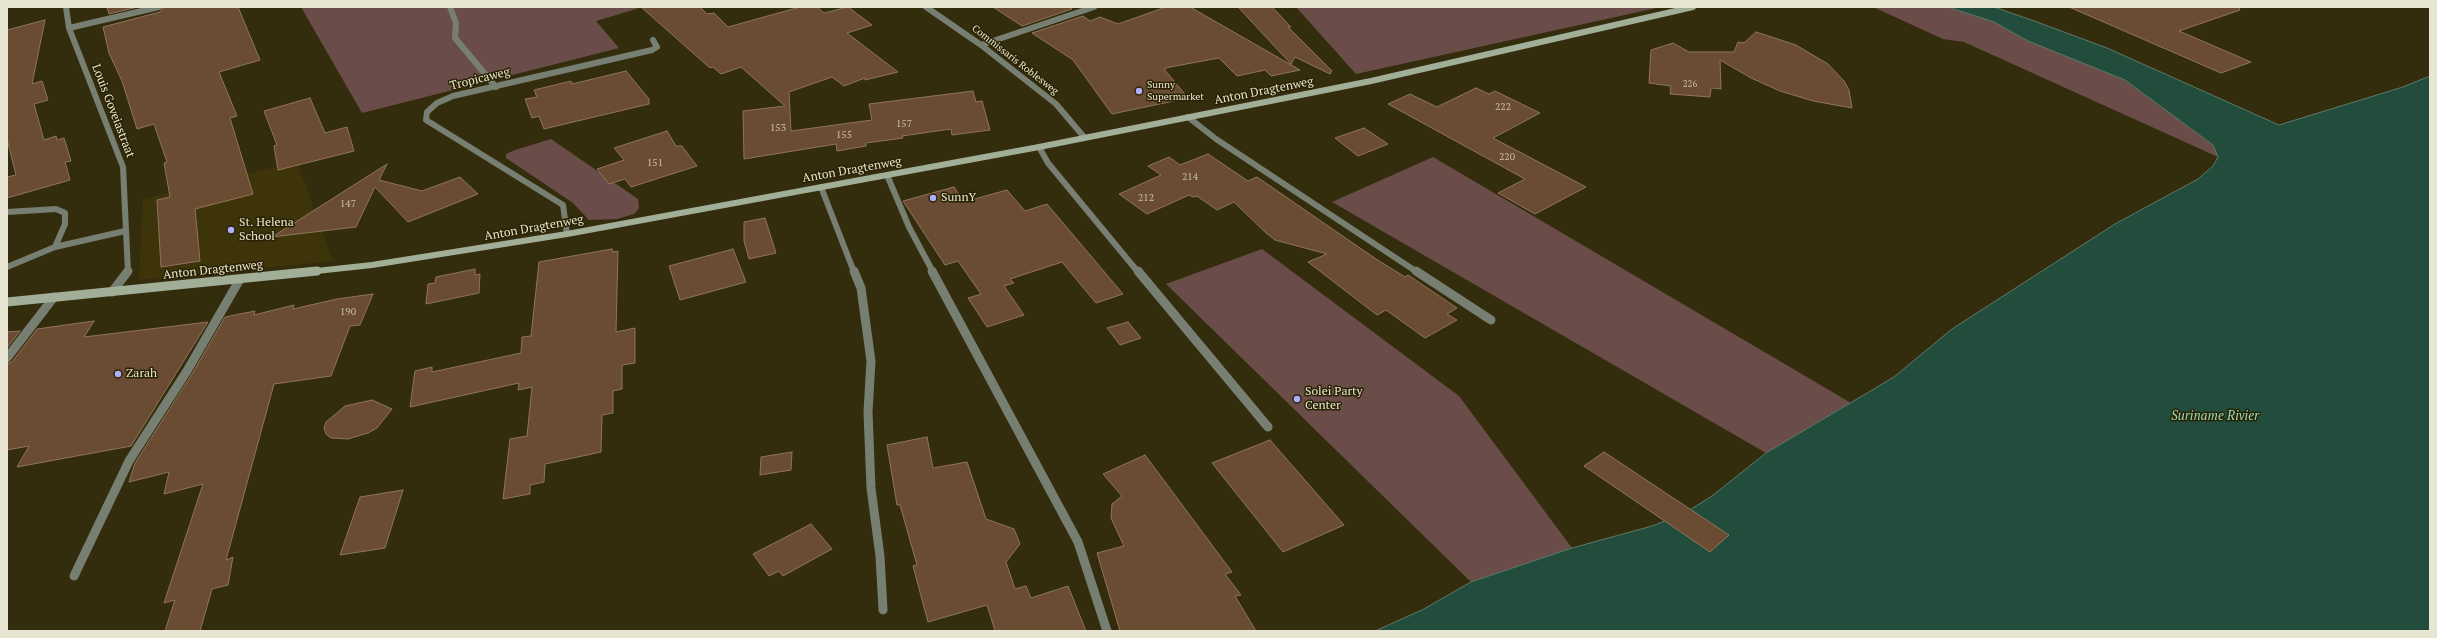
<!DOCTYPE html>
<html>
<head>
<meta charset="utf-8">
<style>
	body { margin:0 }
	#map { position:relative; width:2437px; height:638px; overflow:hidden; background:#342d0d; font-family:"PT Serif",serif }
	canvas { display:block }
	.frame { position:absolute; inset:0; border:8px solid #e9e5d3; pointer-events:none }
</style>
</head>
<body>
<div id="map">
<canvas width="2437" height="638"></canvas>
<div class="frame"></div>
</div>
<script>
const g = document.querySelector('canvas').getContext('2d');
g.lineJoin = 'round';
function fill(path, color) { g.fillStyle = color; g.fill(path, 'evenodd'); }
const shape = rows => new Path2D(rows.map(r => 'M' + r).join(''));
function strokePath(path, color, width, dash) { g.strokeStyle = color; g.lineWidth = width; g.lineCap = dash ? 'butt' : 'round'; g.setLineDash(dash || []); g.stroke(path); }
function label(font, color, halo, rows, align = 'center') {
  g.font = font + ' "PT Serif",serif'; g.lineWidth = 3; g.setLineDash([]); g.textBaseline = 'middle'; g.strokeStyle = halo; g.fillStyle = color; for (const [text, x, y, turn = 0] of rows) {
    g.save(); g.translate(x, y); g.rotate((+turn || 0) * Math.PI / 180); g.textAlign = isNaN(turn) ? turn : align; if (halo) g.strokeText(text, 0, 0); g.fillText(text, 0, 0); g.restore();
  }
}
fill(shape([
	[297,162,333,261,139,280,143,199]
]), '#3d340a');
fill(shape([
	[301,7,643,7,596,21,619,48,362,113],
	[1296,7,1661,7,1356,74],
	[1873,7,1948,7,1994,22,2028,41,2125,80,2213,145,2218,157,1964,42,1943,39],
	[551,139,638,199,639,208,634,214,617,219,589,220,573,203,506,158,506,154,515,150],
	[1433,157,1851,403,1766,453,1332,202],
	[1262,249,1459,396,1572,548,1471,582,1166,284]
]), '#6a4d49');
const water = shape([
	[1948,7,1994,7,2037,22,2107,48,2279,125,2403,87,2430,76,2430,631,1375,631,1422,610,1471,582,1572,548,1652,526,1685,513,1712,496,1766,453,1894,377,1952,329,2115,224,2198,179,2213,166,2218,157,2213,145,2125,80,2028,41,1994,22,1948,7]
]);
fill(water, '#224c3c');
strokePath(water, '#5e7a69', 1);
const building = shape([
	[107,7,138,7,109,14,107,7],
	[164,7,238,7,260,60,219,72,237,116,230,118,253,194,195,209,200,261,161,267,157,200,170,197,164,163,167,162,154,124,137,129,122,81,109,53,103,27,160,12,164,7],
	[641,7,700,7,707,14,714,13,728,27,800,7,817,7,824,13,848,7,872,25,847,33,898,72,865,80,865,78,844,86,832,77,789,92,791,131,872,120,869,104,973,91,976,102,982,101,990,130,952,135,951,129,902,136,903,138,866,143,866,146,837,151,836,144,744,159,743,111,785,106,741,67,721,74,713,67,710,68,641,7],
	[993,7,1069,7,1072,9,1022,26,993,7],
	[1166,7,1190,7,1300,70,1271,76,1265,70,1237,76,1219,58,1170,67,1164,69,1188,98,1112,114,1073,60,1032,33,1083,16,1090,21,1100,17,1118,24,1166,7],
	[1238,7,1272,7,1291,27,1288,27,1332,71,1330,74,1295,57,1291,64,1238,7],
	[2069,7,2239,7,2240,10,2179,31,2251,62,2221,73,2069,7],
	[45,20,32,84,42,81,48,100,34,104,44,140,56,136,57,140,64,138,71,161,65,162,70,180,7,198,7,177,16,175,7,139,7,30,45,20],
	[1756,32,1796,45,1828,64,1844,81,1849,90,1852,108,1813,101,1780,91,1751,78,1720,60,1721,89,1711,88,1710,97,1670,94,1671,86,1649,83,1651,50,1673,43,1689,52,1734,52,1738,42,1744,43,1756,32],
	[626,71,649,99,649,104,544,129,539,116,532,118,525,99,537,97,534,90,571,81,572,84,626,71],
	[1476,88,1489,94,1495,91,1540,113,1493,138,1586,187,1535,214,1498,193,1525,179,1388,104,1410,94,1437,107,1476,88],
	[310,98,325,133,347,127,354,151,278,170,274,146,277,145,264,111,310,98],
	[1364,128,1388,144,1358,156,1335,138,1364,128],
	[667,131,676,146,682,146,697,166,631,187,625,179,609,184,597,169,624,160,614,148,667,131],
	[1208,154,1248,181,1257,177,1376,259,1405,277,1408,275,1457,308,1447,314,1457,320,1425,338,1386,310,1377,315,1308,262,1327,254,1275,240,1266,233,1234,202,1217,210,1197,196,1193,197,1189,195,1147,214,1119,194,1161,175,1148,166,1169,157,1180,165,1208,154],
	[387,164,379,180,422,191,460,177,478,194,408,222,375,187,356,227,272,237,387,164],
	[954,187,964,202,1007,190,1025,211,1047,204,1123,294,1096,303,1062,262,1010,279,1014,283,1004,286,1024,315,987,327,968,298,981,294,958,261,945,265,903,201,954,187],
	[765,218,776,253,749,259,744,241,744,222,765,218],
	[612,249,613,252,618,251,616,332,635,328,635,363,622,365,622,389,613,391,613,413,602,415,601,452,545,464,544,482,530,485,530,494,503,499,510,439,527,436,532,387,518,390,519,383,410,407,415,371,432,367,432,372,521,353,522,337,531,336,539,262,612,249],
	[733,249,746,282,680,300,669,266,733,249],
	[475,269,475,275,480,274,479,293,426,304,428,284,435,283,436,277,475,269],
	[373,294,360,325,350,326,331,376,274,384,226,560,233,557,228,585,212,589,200,631,165,631,175,600,164,603,203,484,164,494,169,472,129,482,135,463,192,374,225,317,255,311,254,315,294,305,293,309,337,299,373,294],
	[94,321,84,337,208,322,131,446,17,467,29,446,7,450,7,364,12,362,37,329,94,321],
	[1128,322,1141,338,1120,345,1107,328,1128,322],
	[20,331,7,348,7,332,20,331],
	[372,400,392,409,377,428,368,433,348,439,331,438,326,434,324,428,326,422,345,406,372,400],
	[927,437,933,468,967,462,986,519,1014,529,1020,544,1006,562,1015,589,1026,586,1031,598,1068,586,1086,631,995,631,987,605,928,622,913,566,917,565,900,505,897,505,887,445,927,437],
	[1270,440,1344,525,1283,552,1212,463,1270,440],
	[792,452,791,470,760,475,761,457,792,452],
	[1604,452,1729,535,1710,552,1584,466,1604,452],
	[1145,455,1232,572,1225,574,1241,595,1235,596,1256,631,1120,631,1097,553,1124,546,1111,518,1112,504,1122,496,1103,474,1145,455],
	[403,490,385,548,340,555,360,497,403,490],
	[811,524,832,549,783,576,779,571,769,576,753,554,811,524]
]);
fill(building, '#694c32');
strokePath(building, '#90745d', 1);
strokePath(shape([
	[450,7,456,23,455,38,496,87],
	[1188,117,1216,139,1417,272],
	[1039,147,1048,163,1138,272],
	[887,175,909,227,933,272],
	[821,187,854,272],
	[7,212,56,209,65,213,65,224,55,247],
	[7,267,55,247,125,231]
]), '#777f72', 6);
strokePath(shape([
	[854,271,861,288,871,361,868,412,871,488,880,556,883,610],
	[932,271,1078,542,1107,631],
	[1138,271,1268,427],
	[1416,271,1491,320],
	[7,358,54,297],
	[74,576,129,461,187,371,240,279]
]), '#777f72', 9);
strokePath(shape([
	[66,7,69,28,123,167,128,272],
	[926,7,981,45,1056,104,1084,137],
	[69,28,159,7],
	[981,45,1094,7],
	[567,234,563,205,426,120,427,112,437,103,453,96,652,50,657,47,653,40]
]), '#777f72', 6);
strokePath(shape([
	[112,292,128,271]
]), '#777f72', 9);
strokePath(shape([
	[307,272,372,265,567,234,1039,147,1371,81,1693,7]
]), '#a1ae98', 6);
strokePath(shape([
	[7,302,317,271]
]), '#a1ae98', 9);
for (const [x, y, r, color] of [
	[1139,91,4,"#acaffb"],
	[933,198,4,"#acaffb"],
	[231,230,4,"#acaffb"],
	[118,374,4,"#acaffb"],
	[1297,399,4,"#acaffb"]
]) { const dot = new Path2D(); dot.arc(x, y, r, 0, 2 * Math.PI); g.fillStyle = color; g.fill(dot); strokePath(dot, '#2a2303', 1.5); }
label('9px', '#c9bfab', null, [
	["226",1690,84]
]);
label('10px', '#e9e5d3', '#2a2303', [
	["Commissaris Roblesweg",1015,60,38]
]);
label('10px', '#e9e5d3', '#2a2303', [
	["Sunny",1147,85],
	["Supermarket",1147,97]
], 'left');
label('10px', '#c9bfab', null, [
	["222",1503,107],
	["157",904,124],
	["153",778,128],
	["155",844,135],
	["220",1507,157],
	["151",655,163],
	["214",1190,177],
	["212",1146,198],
	["147",348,204],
	["190",348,312]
]);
label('12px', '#e9e5d3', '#2a2303', [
	["Tropicaweg",480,79,-14],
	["Anton Dragtenweg",1264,91,-11],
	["Louis Goveiastraat",113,111,69],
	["Anton Dragtenweg",852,170,-10],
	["Anton Dragtenweg",534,228,-10],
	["Anton Dragtenweg",213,270,-6]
]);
label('12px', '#e9e5d3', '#2a2303', [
	["SunnY",941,198],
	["St. Helena",239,223],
	["School",239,237],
	["Zarah",126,374],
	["Solei Party",1305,392],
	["Center",1305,406]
], 'left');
label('italic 13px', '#93dcbe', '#2a2303', [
	["Suriname Rivier",2215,416]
]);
</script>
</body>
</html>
